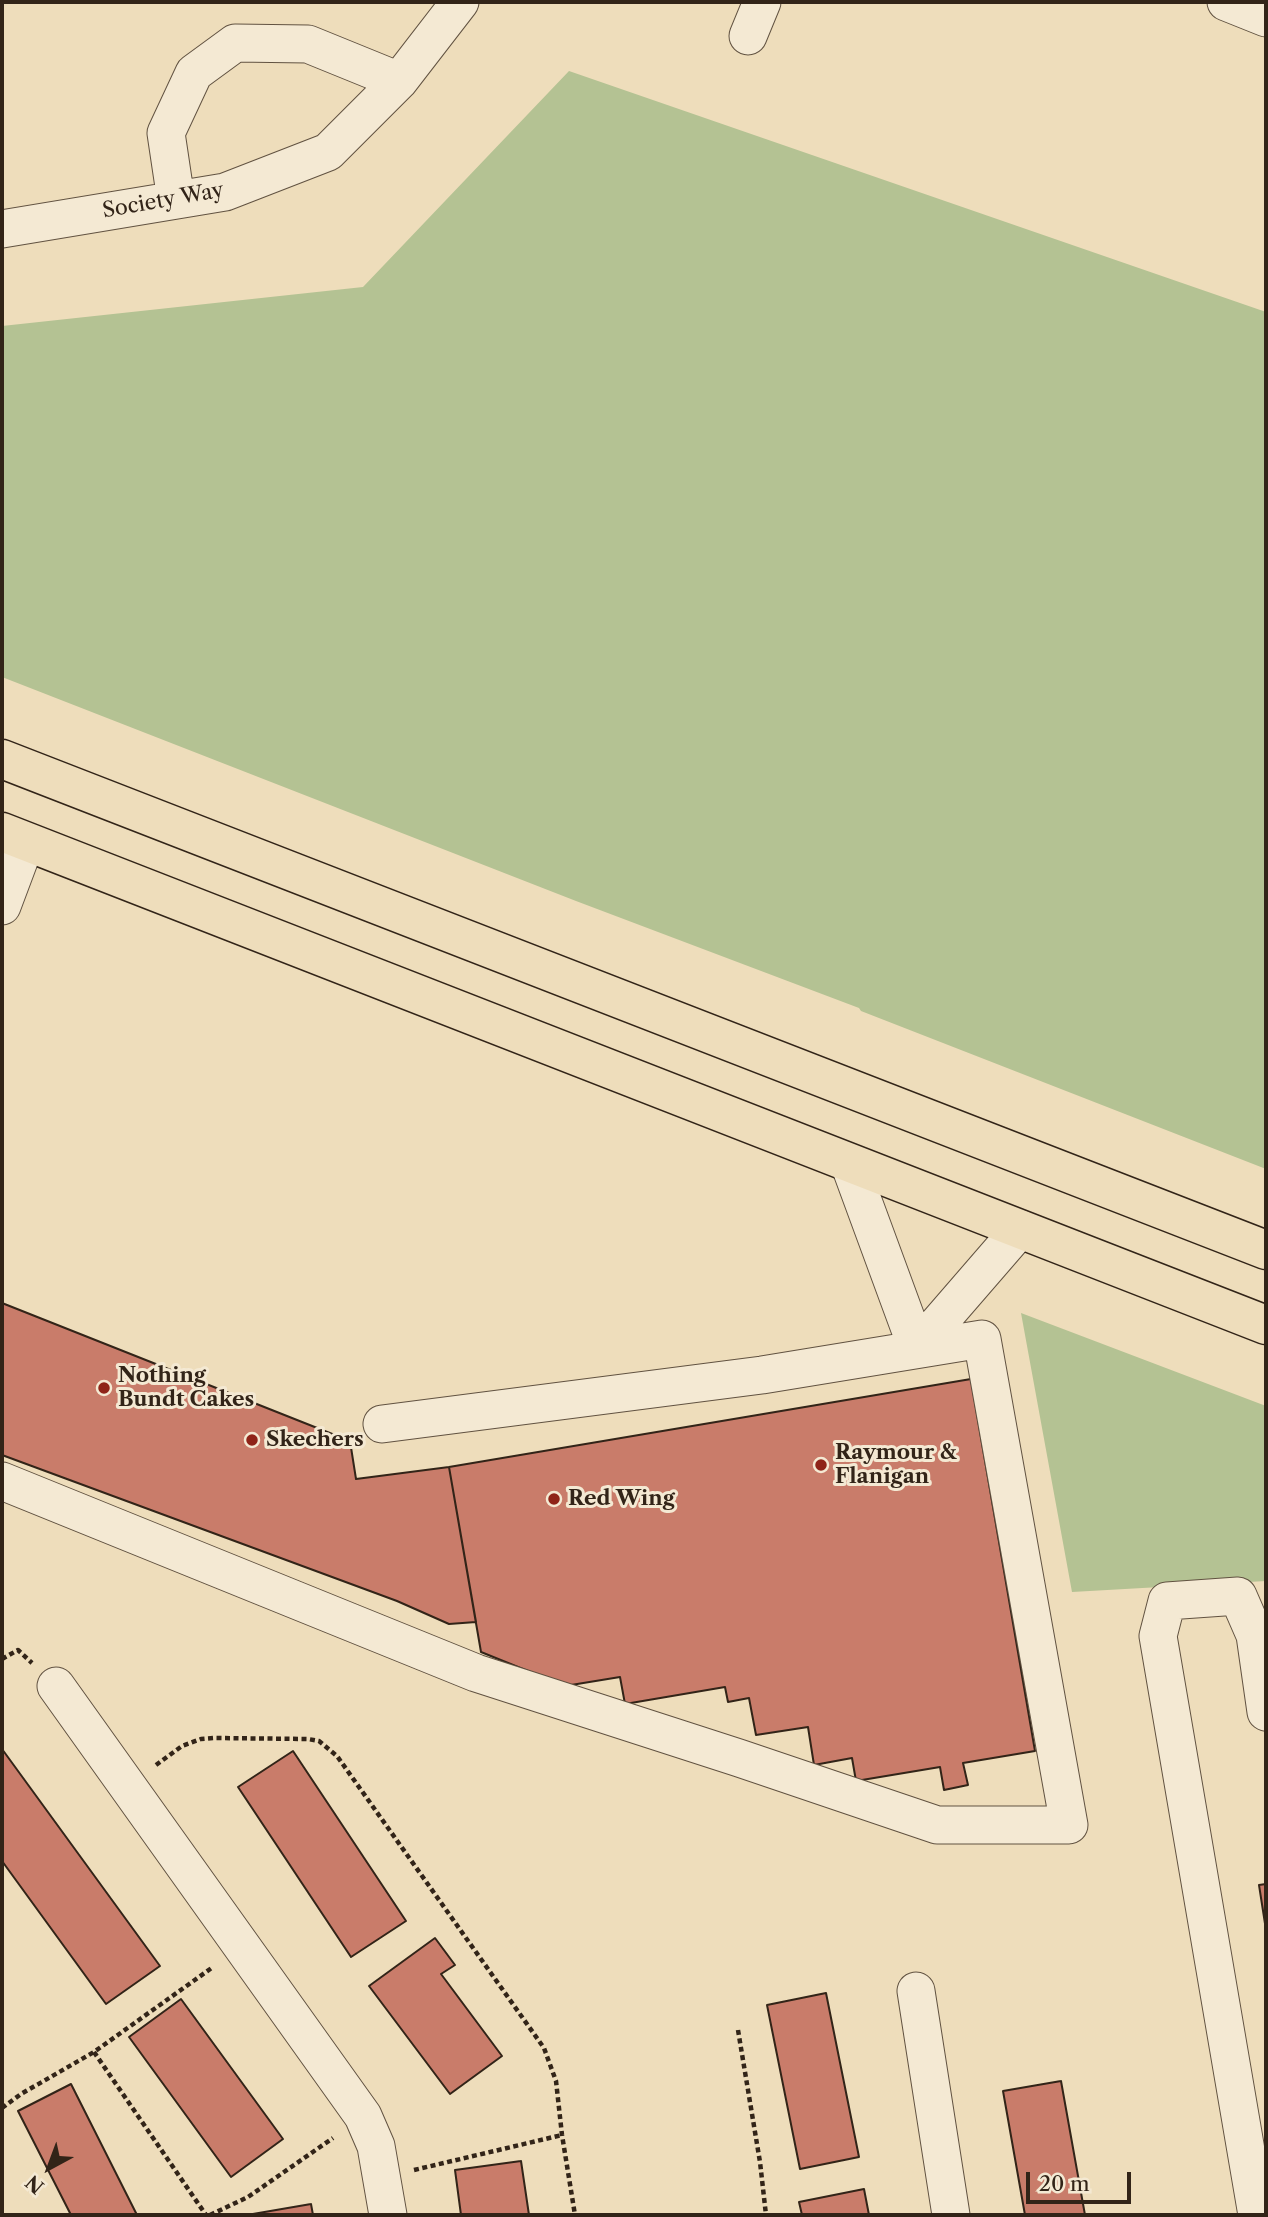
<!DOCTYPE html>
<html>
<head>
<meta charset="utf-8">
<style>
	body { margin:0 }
	#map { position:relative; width:1268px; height:2217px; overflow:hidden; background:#edb; font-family:"Libre Caslon Text",serif }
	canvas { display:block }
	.frame { position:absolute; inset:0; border:4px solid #322418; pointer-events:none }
	.north { position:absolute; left:14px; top:2133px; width:70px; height:70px; -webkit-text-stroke:5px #f4e9d3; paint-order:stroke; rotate:221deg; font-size:19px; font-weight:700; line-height:28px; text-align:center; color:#322418 }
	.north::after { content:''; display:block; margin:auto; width:24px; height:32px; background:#322418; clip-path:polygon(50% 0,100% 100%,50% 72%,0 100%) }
	.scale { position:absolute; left:1026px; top:2172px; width:105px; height:32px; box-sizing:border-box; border:4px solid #322418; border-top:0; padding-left:9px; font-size:21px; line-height:24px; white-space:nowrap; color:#322418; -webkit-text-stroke:5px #f4e9d3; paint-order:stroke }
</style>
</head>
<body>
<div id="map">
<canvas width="1268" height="2217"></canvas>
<div class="frame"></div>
<div class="north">N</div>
<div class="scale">20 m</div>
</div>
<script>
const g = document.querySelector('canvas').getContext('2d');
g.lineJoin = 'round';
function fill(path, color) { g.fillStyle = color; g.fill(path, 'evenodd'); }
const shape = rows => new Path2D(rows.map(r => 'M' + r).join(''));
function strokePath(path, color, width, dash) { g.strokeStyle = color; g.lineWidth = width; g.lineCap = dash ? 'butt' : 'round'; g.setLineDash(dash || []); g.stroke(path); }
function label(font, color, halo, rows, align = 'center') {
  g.font = font + ' "Libre Caslon Text",serif'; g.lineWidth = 6; g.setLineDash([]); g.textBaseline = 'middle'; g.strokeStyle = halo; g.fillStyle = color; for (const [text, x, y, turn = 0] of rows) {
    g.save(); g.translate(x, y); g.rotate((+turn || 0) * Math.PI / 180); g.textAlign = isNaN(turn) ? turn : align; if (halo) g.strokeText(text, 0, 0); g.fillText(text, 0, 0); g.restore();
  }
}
fill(shape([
	[569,71,1266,312,1266,1169,861,1011,859,1008,576,901,2,677,2,326,363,287],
	[1021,1313,1266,1406,1266,1581,1072,1592]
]), '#b4c293');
const building = shape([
	[2,1303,350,1441,356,1479,449,1467,476,1622,449,1624,397,1601,2,1455,2,1303],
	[971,1379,1035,1751,963,1763,968,1785,944,1790,940,1767,856,1781,852,1758,814,1765,808,1727,756,1735,749,1698,728,1702,725,1687,625,1704,620,1677,565,1686,481,1652,449,1467,971,1379],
	[2,1749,160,1966,106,2004,2,1861,2,1749],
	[293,1751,406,1921,351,1957,238,1787,293,1751],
	[1266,1884,1266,1930,1259,1885,1266,1884],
	[435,1938,455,1965,441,1974,502,2056,450,2094,369,1986,435,1938],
	[826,1993,859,2157,800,2169,767,2005,826,1993],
	[181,1999,283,2139,231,2177,129,2037,181,1999],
	[1061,2081,1085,2215,1025,2215,1003,2091,1061,2081],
	[71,2084,137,2215,71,2215,18,2111,71,2084],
	[521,2161,529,2215,461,2215,455,2170,521,2161],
	[864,2189,869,2215,802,2215,799,2202,864,2189],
	[311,2204,313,2215,247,2215,311,2204]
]);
fill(building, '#c97c6a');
strokePath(building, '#322418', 2);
const minor = shape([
	[1226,2,1266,18],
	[748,36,762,2],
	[176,200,166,133,194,73,235,43,308,44,399,81],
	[2,229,225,192,328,152,399,81,460,2],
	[2,906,26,842],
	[849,1163,917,1348],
	[917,1348,1020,1229],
	[2,1481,476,1673,739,1758,937,1825,1069,1825,982,1339,762,1375,382,1424],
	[56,1686,363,2116,376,2146,388,2215],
	[916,1991,951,2215],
	[1257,2215,1158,1636,1167,1601,1238,1596,1255,1635,1266,1712]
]);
const highway = shape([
	[2,759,1266,1250],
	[2,832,1266,1325]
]);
strokePath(minor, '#615241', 39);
strokePath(highway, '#322418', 41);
strokePath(shape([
	[2,1659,18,1650,32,1663],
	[156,1765,182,1746,201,1739,214,1738,308,1739,319,1741,337,1756,544,2048,556,2081,562,2135,575,2215],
	[738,2030,760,2162,766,2215],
	[94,2052,206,2215],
	[2,2108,21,2094,94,2052,213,1967],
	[414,2170,562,2135],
	[210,2215,248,2197,333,2138]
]), '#322418', 4.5, [5, 3.5]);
strokePath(minor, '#f4e9d3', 37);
strokePath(highway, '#edb', 38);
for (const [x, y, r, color] of [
	[104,1388,7,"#8f2418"],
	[252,1440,7,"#8f2418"],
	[821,1465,7,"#8f2418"],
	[554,1499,7,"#8f2418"]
]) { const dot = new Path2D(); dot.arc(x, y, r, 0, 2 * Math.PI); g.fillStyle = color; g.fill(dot); strokePath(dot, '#f4e9d3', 2.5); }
label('21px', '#322418', '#f4e9d3', [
	["Society Way",163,201,-10]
]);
label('bold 21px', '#322418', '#f4e9d3', [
	["Nothing",118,1376],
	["Bundt Cakes",118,1400],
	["Skechers",266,1440],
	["Raymour &",835,1453],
	["Flanigan",835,1477],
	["Red Wing",568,1499]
], 'left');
</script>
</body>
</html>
